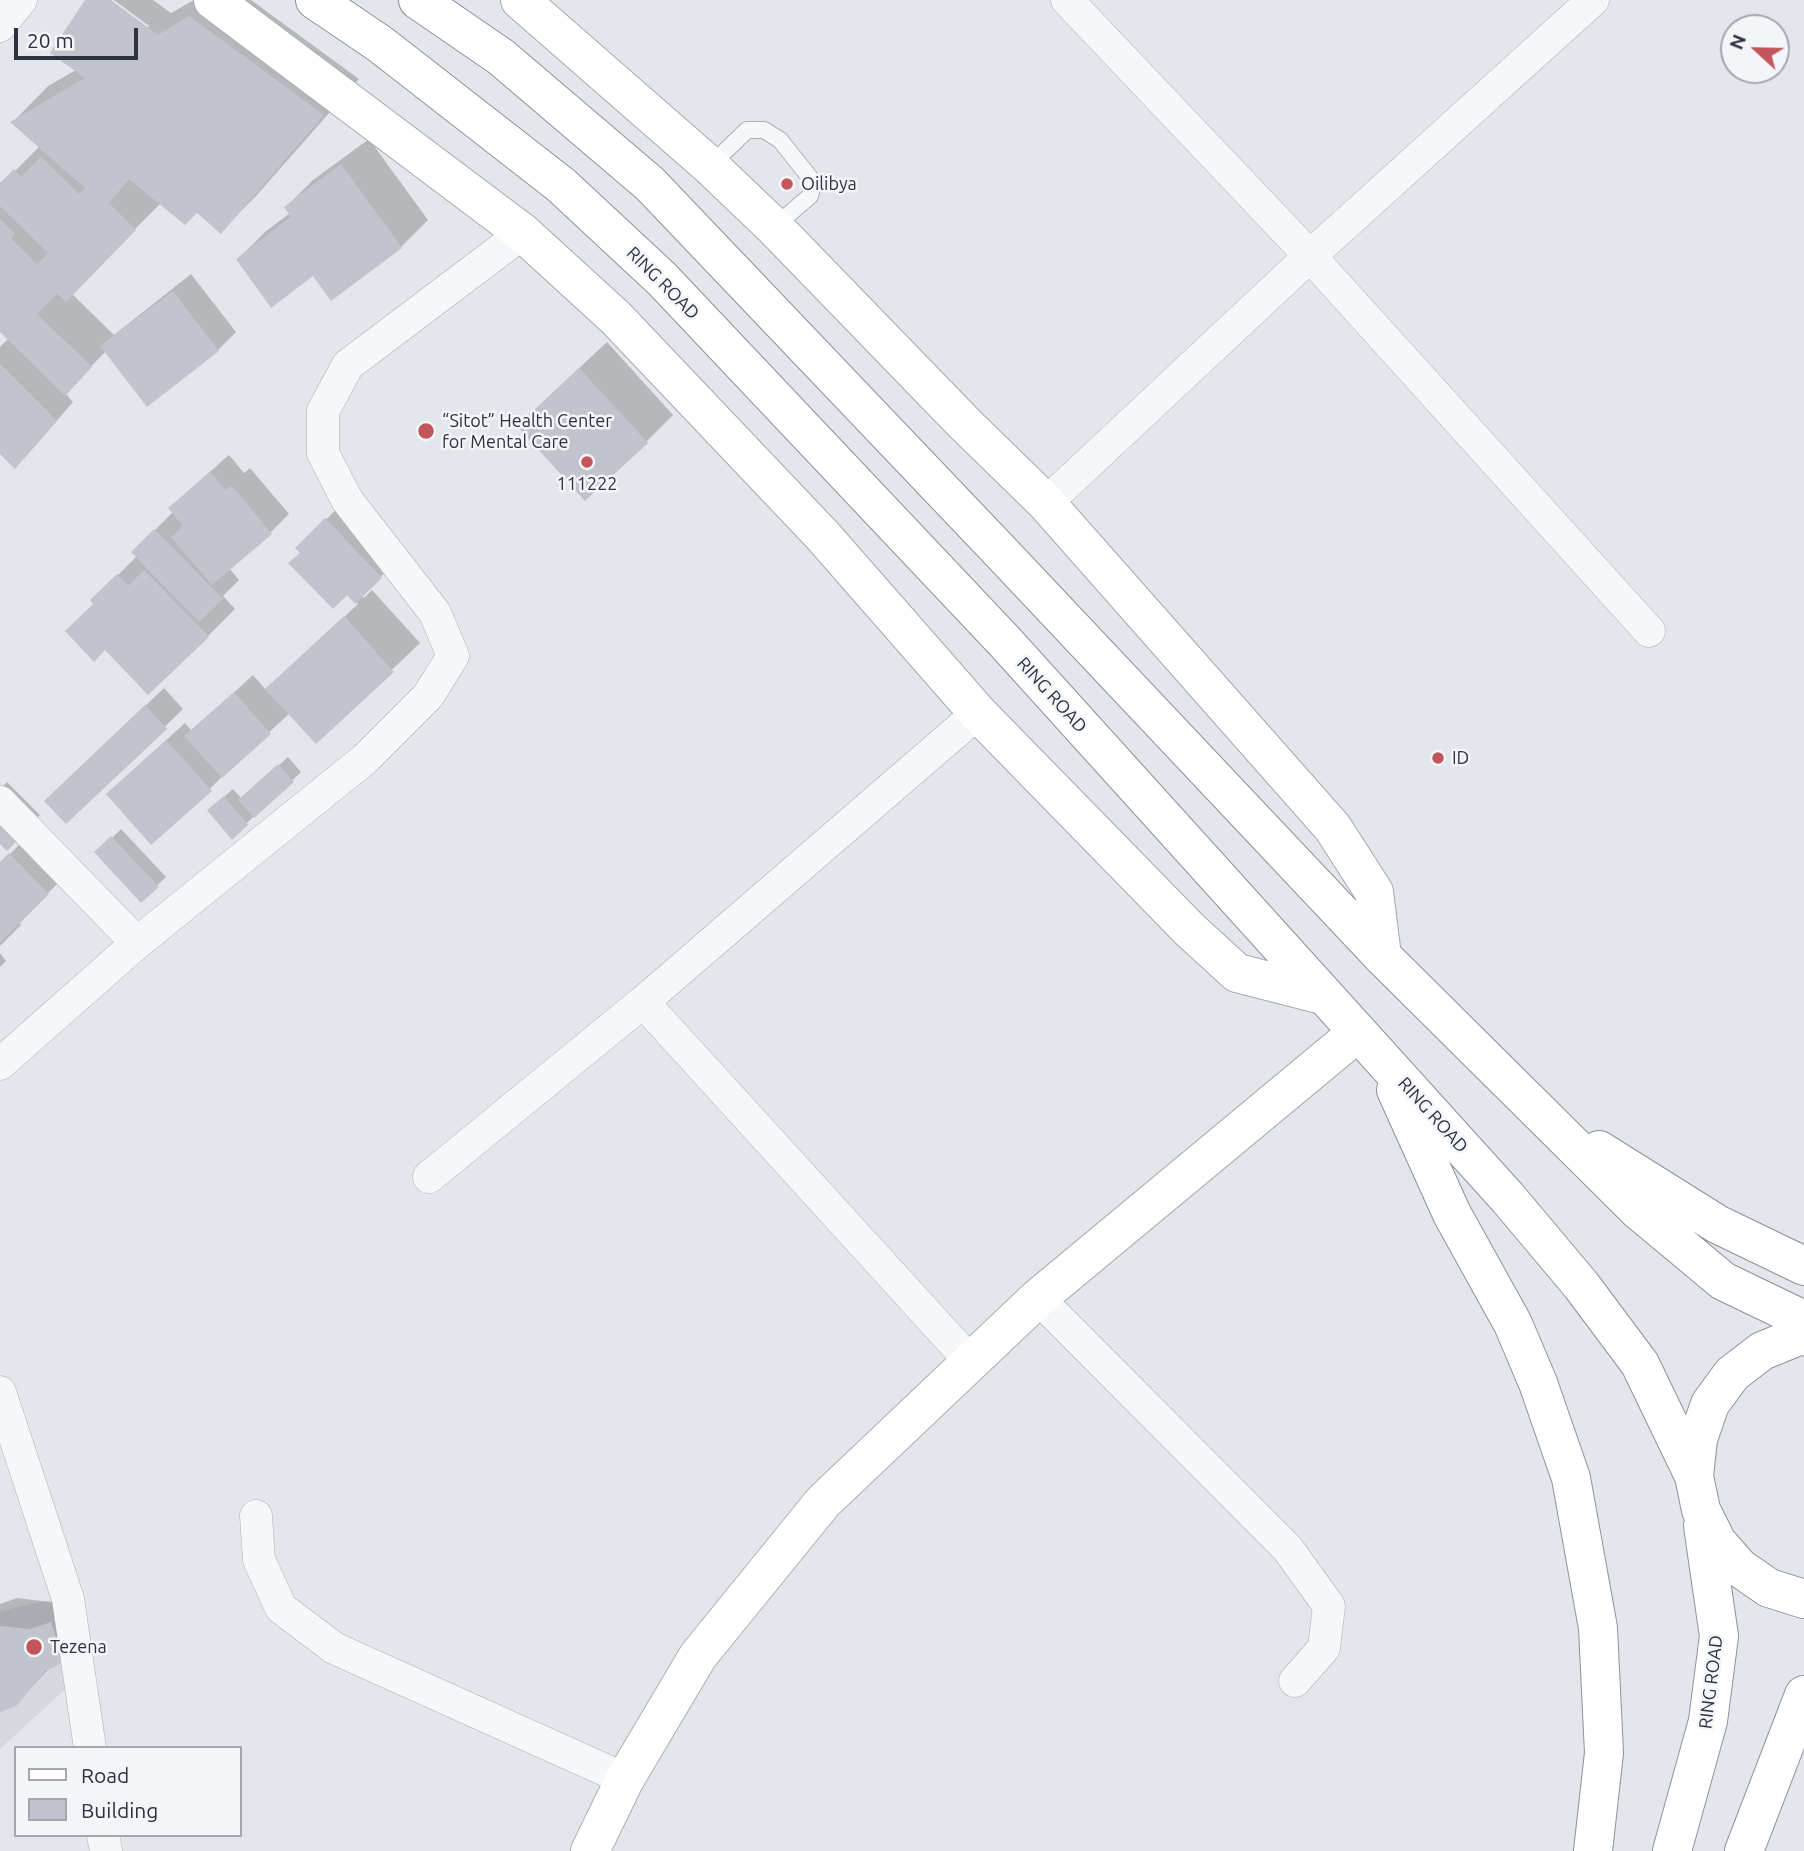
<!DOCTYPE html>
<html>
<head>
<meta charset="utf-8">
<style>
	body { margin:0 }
	#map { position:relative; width:1804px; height:1851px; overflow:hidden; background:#e3e6ea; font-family:Ubuntu,sans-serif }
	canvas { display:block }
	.legend { position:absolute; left:14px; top:1746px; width:228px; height:91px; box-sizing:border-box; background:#f3f5f8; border:2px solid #a4a7af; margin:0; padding:9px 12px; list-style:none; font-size:21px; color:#2d3241 }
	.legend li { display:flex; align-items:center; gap:14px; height:35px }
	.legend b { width:35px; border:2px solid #a4a7af }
	.north { position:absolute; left:1720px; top:14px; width:70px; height:70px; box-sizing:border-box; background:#f3f5f8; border:2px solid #a4a7af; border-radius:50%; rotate:292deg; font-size:19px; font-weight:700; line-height:28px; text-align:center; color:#2d3241 }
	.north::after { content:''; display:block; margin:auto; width:24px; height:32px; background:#c3555c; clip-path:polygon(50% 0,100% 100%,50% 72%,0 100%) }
	.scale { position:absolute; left:14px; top:28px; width:124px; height:32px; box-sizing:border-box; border:4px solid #2d3241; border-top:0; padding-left:9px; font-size:21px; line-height:24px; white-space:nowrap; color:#2d3241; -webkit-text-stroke:5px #f3f5f8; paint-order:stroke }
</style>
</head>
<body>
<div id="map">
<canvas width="1804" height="1851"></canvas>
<ul class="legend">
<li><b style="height:9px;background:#fff"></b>Road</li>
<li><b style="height:19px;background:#c1c4cd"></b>Building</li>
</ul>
<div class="north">N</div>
<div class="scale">20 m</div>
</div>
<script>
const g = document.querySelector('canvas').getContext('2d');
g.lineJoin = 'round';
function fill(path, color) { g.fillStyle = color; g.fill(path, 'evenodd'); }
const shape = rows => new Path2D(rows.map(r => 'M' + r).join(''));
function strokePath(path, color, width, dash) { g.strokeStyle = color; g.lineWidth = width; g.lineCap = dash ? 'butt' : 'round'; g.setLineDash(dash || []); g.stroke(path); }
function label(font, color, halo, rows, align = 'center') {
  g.font = font + ' Ubuntu,sans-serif'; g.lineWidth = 5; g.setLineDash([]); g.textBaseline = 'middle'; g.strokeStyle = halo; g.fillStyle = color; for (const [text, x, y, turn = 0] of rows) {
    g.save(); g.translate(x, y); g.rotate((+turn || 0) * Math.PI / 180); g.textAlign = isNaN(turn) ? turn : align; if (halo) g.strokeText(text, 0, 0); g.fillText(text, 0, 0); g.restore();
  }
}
fill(shape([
	[59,1598,73,1682,0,1749,0,1611]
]), '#d6d8df');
fill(shape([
	[88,0,108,0,146,29,149,26,114,0,153,0,171,13,194,0,251,0,359,79,256,196,221,231,197,211,161,203,71,293,114,335,191,274,236,332,218,350,106,351,65,393,73,402,33,448,0,452,0,347,9,338,0,329,0,186,40,146,13,122,48,86,76,70],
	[369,139,428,220,401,247,314,274,238,259,265,232,290,213,286,207,313,180],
	[607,342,673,415,646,442,546,399],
	[229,455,244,473,250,468,289,514,271,532,229,568,239,580,223,596,235,609,208,636,95,603,93,600,137,556,133,552,173,512,170,509,188,491],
	[344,502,399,559,362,595,364,598,372,590,420,643,316,742,290,713,228,770,210,789,127,776,185,723,192,731,253,675,266,690,358,604,347,592,297,548],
	[164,688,183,709,66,822,64,783],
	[288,757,301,772,232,837,218,802,233,789,242,799],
	[7,782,40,815,7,849,0,841,0,789],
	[121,829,166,877,141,900,97,853],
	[28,836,66,875,19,922,21,925,0,946,0,864],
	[0,953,6,961,0,967],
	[78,1596,90,1633,63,1661,52,1665,15,1705,0,1711,0,1604,17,1598,58,1603]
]), '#0003');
fill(shape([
	[85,0,111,0,158,35,189,16,324,115,221,234,197,213,185,225,129,179,109,203,136,230,66,302,57,293,37,314,92,367,65,396,0,332,0,219,15,234,11,239,37,264,48,253,0,206,0,183,14,169,21,177,41,157,79,194,85,188,10,122,85,78,50,53],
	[341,164,402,248,331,301,313,276,271,308,236,259,291,217,284,207],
	[173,291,219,351,147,407,100,346],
	[0,364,57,421,15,469,0,454],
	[579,368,648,443,585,501,517,426],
	[210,472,225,490,231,485,272,534,212,585,171,537,183,526,168,508],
	[325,518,382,578,355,604,347,595,333,609,288,563,300,553,295,548],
	[154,529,223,599,199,622,131,552],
	[144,570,209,637,148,695,105,650,94,662,65,631,93,604,90,600,117,574,128,586],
	[344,616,394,672,316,744,265,689],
	[234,692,271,734,222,778,184,736],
	[145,705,167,729,66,824,44,801],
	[166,740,212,791,151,845,106,794],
	[278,764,294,782,254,818,238,800],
	[224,796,248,825,232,840,207,810],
	[0,811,24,834,7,851,0,844],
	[111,836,159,887,141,903,94,852],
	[9,853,49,894,0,943,0,862],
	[51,1622,64,1662,45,1671,16,1706,0,1712,0,1626,30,1629]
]), '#c1c4cd');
const lane = shape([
	[710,166,747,130,764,130,780,140,811,179,812,188,810,196,774,227]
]);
const street = shape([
	[1067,0,1310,256,1649,631],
	[0,26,21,0],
	[1046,503,1310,256,1593,0],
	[0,802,137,943],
	[643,1002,970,1361],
	[0,1064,137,943,365,759,428,696,453,656,435,613,347,500,323,453,323,411,348,365,523,233],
	[429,1177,643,1002,978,713],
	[1038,1298,1288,1549,1329,1606,1324,1648,1295,1681],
	[0,1392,68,1599,90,1748],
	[256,1516,259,1560,281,1608,334,1648,625,1779],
	[103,1835,106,1851]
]);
const secondary = shape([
	[590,1851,625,1779,698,1656,823,1502,1038,1298,1357,1033]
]);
const primary = shape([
	[213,0,523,233,616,318,823,536,978,713,1190,930,1237,973,1323,995],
	[520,0,710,166,774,227,964,423,1046,503,1333,828,1374,892,1382,956]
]);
const highway = shape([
	[315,0,380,44,561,185,662,279,1006,643,1507,1197,1581,1285,1640,1364,1694,1476],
	[418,0,501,57,650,184,997,548,1382,956,1639,1211,1723,1281,1804,1320],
	[1396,1090,1452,1214,1513,1324,1538,1383,1571,1478,1598,1628,1604,1753,1593,1851],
	[1599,1150,1717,1224,1804,1266],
	[1804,1336,1796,1337,1762,1351,1732,1374,1710,1404,1698,1439,1694,1476,1701,1510,1717,1542,1740,1568,1769,1588,1804,1599],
	[1672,1851,1708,1721,1719,1636,1703,1526],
	[1744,1851,1804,1695]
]);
strokePath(lane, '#acb0b7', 18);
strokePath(street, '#acb0b7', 33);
strokePath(secondary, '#acb0b7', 40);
strokePath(primary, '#a4a9b5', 40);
strokePath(highway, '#8c929f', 40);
strokePath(lane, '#f6f7f9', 16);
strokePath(street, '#f6f7f9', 32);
strokePath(secondary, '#fff', 38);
strokePath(primary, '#fff', 38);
strokePath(highway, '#fff', 38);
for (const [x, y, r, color] of [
	[787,184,7,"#c3555c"],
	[426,431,9,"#c3555c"],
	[587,462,7,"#c3555c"],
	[1438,758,7,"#c3555c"],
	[34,1647,9,"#c3555c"]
]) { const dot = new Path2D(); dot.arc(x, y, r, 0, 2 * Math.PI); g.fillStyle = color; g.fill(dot); strokePath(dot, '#f3f5f8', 2.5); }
label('18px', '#2d3241', '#f3f5f8', [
	["Oilibya",801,184],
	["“Sitot” Health Center",442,421],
	["for Mental Care",442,442],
	["111222",587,484,"center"],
	["ID",1452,758],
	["Tezena",50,1647]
], 'left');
label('18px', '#2d3241', '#f3f5f8', [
	["RING ROAD",663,283,45],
	["RING ROAD",1052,695,48],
	["RING ROAD",1433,1115,48],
	["RING ROAD",1711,1682,-83]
]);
</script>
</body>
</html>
